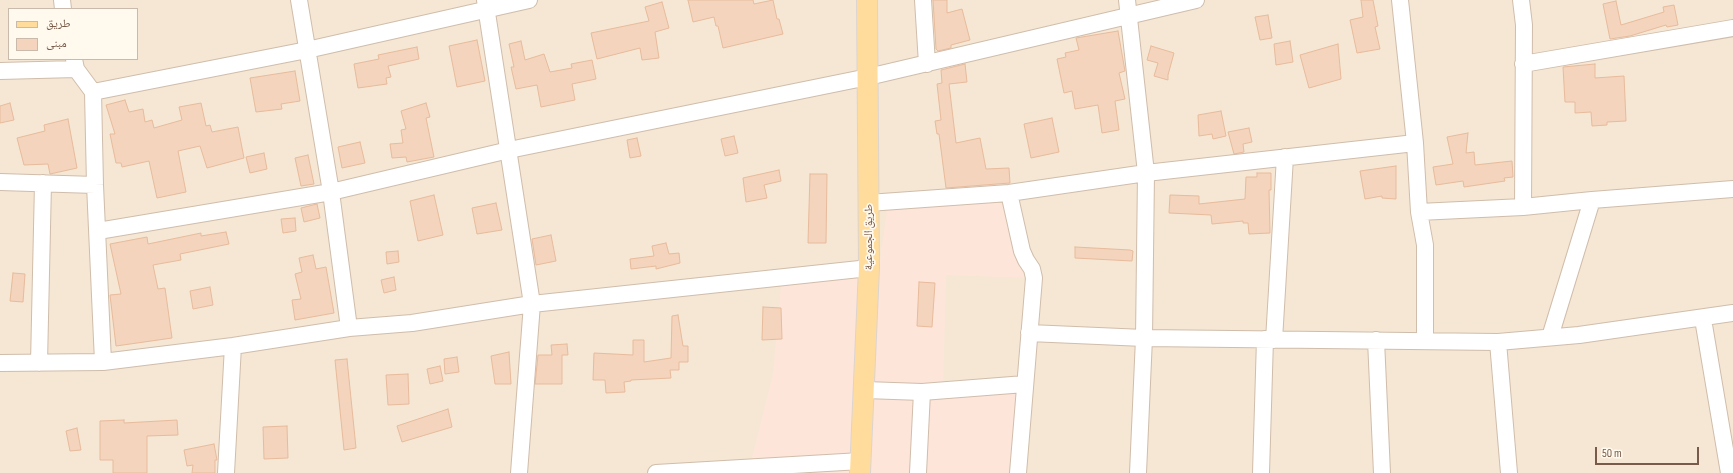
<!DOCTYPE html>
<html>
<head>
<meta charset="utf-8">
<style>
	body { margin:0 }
	#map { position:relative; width:1733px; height:473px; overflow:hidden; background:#fdf5e6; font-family:"Sofia Sans Condensed","Noto Naskh Arabic",sans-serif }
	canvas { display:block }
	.legend { position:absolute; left:8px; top:8px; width:130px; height:52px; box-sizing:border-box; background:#fff9ee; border:1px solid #c9baac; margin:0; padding:5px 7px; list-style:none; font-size:12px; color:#795b49 }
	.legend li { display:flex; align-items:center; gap:8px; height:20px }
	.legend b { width:20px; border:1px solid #c9baac }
	.scale { position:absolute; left:1595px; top:447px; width:104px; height:18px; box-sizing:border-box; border:2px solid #795b49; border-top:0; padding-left:5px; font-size:12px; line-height:14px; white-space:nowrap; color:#795b49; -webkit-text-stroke:3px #fff9ee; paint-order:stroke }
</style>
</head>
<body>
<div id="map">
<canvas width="1733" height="473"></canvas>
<ul class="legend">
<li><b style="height:5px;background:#ffdc9c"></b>طريق</li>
<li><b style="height:11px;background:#f4d4bc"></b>مبنى</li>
</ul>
<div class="scale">50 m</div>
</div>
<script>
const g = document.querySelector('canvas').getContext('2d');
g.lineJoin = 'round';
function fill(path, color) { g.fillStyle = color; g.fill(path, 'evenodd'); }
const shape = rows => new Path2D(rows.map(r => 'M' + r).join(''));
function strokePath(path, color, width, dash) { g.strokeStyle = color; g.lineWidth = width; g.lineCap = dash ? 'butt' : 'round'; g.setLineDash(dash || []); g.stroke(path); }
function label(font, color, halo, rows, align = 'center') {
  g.font = font + ' "Sofia Sans Condensed","Noto Naskh Arabic",sans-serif'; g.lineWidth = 3.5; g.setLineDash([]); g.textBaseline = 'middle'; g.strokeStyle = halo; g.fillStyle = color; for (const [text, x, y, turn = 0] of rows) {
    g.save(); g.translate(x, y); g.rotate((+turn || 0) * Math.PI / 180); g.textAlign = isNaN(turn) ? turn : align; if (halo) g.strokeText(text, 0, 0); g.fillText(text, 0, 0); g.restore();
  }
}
fill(shape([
	[0,0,1733,0,1733,473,0,473],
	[9,9,137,9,137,59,9,59]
]), '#f5e7d4');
fill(shape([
	[1009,193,1034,278,946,275,943,390,1025,384,1018,473,748,473,773,374,781,287,796,281,879,269,888,202]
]), '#fee5da');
const building = shape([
	[688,0,753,0,754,4,773,0,777,19,779,19,783,34,723,48,718,26,716,26,714,17,693,22,688,0],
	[933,0,947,0,947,13,962,9,970,40,951,45,951,48,938,51,936,49,933,0],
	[1361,0,1373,0,1378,26,1375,27,1380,49,1357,53,1350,20,1363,17,1361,0],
	[1616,1,1621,25,1664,12,1663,7,1674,5,1678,25,1667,27,1666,25,1630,36,1610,39,1603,4,1616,1],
	[662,2,669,28,655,32,659,58,642,60,640,48,597,59,591,33,649,21,645,7,662,2],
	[1268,15,1272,38,1260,40,1255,17,1268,15],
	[1118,31,1125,71,1119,73,1125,99,1115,101,1119,130,1102,133,1098,105,1075,109,1072,91,1064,93,1057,59,1066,57,1065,53,1079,50,1076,38,1118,31],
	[477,40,485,81,457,87,449,46,477,40],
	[521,41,525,60,544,54,550,72,572,68,571,64,592,60,596,79,572,84,575,100,541,107,537,85,516,89,511,67,514,67,509,44,521,41],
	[1290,41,1293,62,1276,65,1274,44,1290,41],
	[1338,44,1341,79,1309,88,1300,55,1338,44],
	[1151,46,1174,53,1168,75,1168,80,1154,76,1158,63,1147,60,1151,46],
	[417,47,419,59,388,66,391,77,386,78,387,84,358,88,354,64,379,59,378,55,417,47],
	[965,64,967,82,949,84,956,143,980,138,986,169,1009,168,1010,183,946,188,939,134,937,134,935,121,941,120,937,84,942,83,941,70,965,64],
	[1595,64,1595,78,1624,76,1626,121,1607,122,1607,125,1592,126,1591,112,1575,113,1575,102,1565,102,1563,67,1595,64],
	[295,71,300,101,281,104,282,109,256,112,250,78,295,71],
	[125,100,129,112,143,109,145,122,152,120,154,128,182,120,179,107,201,103,206,126,210,125,212,132,238,127,244,158,207,168,200,146,178,151,186,192,157,198,149,161,122,167,121,163,116,163,110,134,115,134,106,105,125,100],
	[10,103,14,120,0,123,0,106,10,103],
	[426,103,430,117,426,118,434,157,407,162,406,157,392,158,390,144,403,143,401,130,406,129,401,111,426,103],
	[1221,111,1226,136,1213,139,1212,134,1199,136,1198,115,1221,111],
	[1052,118,1059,152,1031,158,1024,124,1052,118],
	[68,119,77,168,50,174,48,164,24,165,17,138,45,131,44,125,68,119],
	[1249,128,1252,142,1243,144,1244,152,1234,154,1228,132,1249,128],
	[1468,133,1466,153,1474,152,1475,165,1512,161,1513,177,1504,178,1505,181,1464,187,1463,181,1436,185,1433,167,1453,164,1447,137,1468,133],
	[734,136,738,153,725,156,721,139,734,136],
	[637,138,641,156,630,158,627,140,637,138],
	[360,142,365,163,342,168,338,147,360,142],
	[264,153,267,169,250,173,246,157,264,153],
	[308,155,314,184,301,186,295,158,308,155],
	[1396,166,1396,199,1382,198,1382,196,1365,199,1360,171,1396,166],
	[779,170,781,181,764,185,767,198,746,202,743,178,779,170],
	[1257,173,1271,173,1271,190,1269,190,1270,233,1249,234,1248,223,1243,223,1243,221,1212,224,1211,215,1169,213,1170,195,1199,196,1199,204,1245,199,1246,177,1257,177,1257,173],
	[810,174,827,174,826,243,808,243,810,174],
	[434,195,443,235,418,241,410,201,434,195],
	[496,203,502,230,477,234,472,208,496,203],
	[317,204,320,218,304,222,301,208,317,204],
	[295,218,296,231,283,233,281,219,295,218],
	[226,232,229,244,180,254,181,260,153,265,158,289,165,288,172,338,116,346,110,295,121,294,110,244,147,237,148,244,201,233,201,236,226,232],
	[551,235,556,261,536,265,532,239,551,235],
	[666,243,669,254,679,253,680,263,656,269,656,266,631,269,630,259,654,256,652,246,666,243],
	[1075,247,1130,250,1133,251,1132,261,1075,258,1075,247],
	[398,251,399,262,387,264,386,252,398,251],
	[313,255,316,269,326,267,334,313,295,320,292,300,301,299,295,274,302,272,299,258,313,255],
	[13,273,25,274,23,302,10,301,13,273],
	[394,277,396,290,384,293,381,280,394,277],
	[919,282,935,283,932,327,917,326,919,282],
	[210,287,213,305,193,309,190,291,210,287],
	[763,307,781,308,782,339,762,340,763,307],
	[678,315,683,346,688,346,688,362,679,362,679,370,670,370,671,378,631,380,631,381,624,382,625,392,606,393,605,380,593,380,594,353,633,355,633,340,644,340,644,362,671,358,672,316,678,315],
	[567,344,568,355,562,355,562,384,535,384,538,355,552,355,551,345,567,344],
	[509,352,511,384,495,384,491,356,509,352],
	[457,357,459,372,445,374,444,359,457,357],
	[347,359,356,448,344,450,335,360,347,359],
	[440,366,443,381,430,384,427,369,440,366],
	[408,374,409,404,388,405,386,375,408,374],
	[448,409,452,427,402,442,397,426,448,409],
	[124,420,124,423,177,420,178,435,147,436,147,473,113,473,113,460,100,460,100,421,124,420],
	[287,426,288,458,264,459,263,427,287,426],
	[77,428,81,450,70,451,66,431,77,428],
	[214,444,217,460,215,460,215,473,192,473,193,465,187,466,184,450,214,444]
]);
fill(building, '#f4d4bc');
strokePath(building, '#e8bb9c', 1);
const minor = shape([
	[62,0,63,9],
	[299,0,331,192,349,328],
	[485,0,532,304,519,473],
	[923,0,927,64],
	[1127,0,1146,173,1144,338,1138,473],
	[1400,0,1415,143,1419,212,1425,245,1425,340],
	[1521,0,1524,25,1523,207],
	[74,59,76,69,93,92,95,185,103,362],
	[1523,64,1733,28],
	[0,71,76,69],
	[93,92,307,50,529,0],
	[0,182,95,185],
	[1009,193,1022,251,1026,260,1032,269,1034,278,1018,473],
	[868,203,1009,193,1146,173,1415,143],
	[1419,212,1523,207,1592,200,1733,189],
	[98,231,331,192,509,150,868,77,1196,0],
	[1703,319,1729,473],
	[1029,333,1144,338,1498,342,1579,335,1733,313],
	[1550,337,1592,200],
	[1274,340,1285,157],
	[1376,340,1382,473],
	[1498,342,1509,473],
	[0,363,103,362,233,346,349,328,412,323,532,304,869,268],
	[39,363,43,183],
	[865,390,922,392,1025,384],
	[226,473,233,346],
	[656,473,861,461],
	[918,473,922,392],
	[1261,473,1265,339]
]);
const major = shape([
	[860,473,869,268,867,0]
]);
strokePath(minor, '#d0bdab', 18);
strokePath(major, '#dcd4d0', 22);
strokePath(minor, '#fff', 16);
strokePath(major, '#ffdc9c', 20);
label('12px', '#795b49', '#fff9ee', [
	["طريق الجموعية",869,237,-90]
]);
</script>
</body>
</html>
